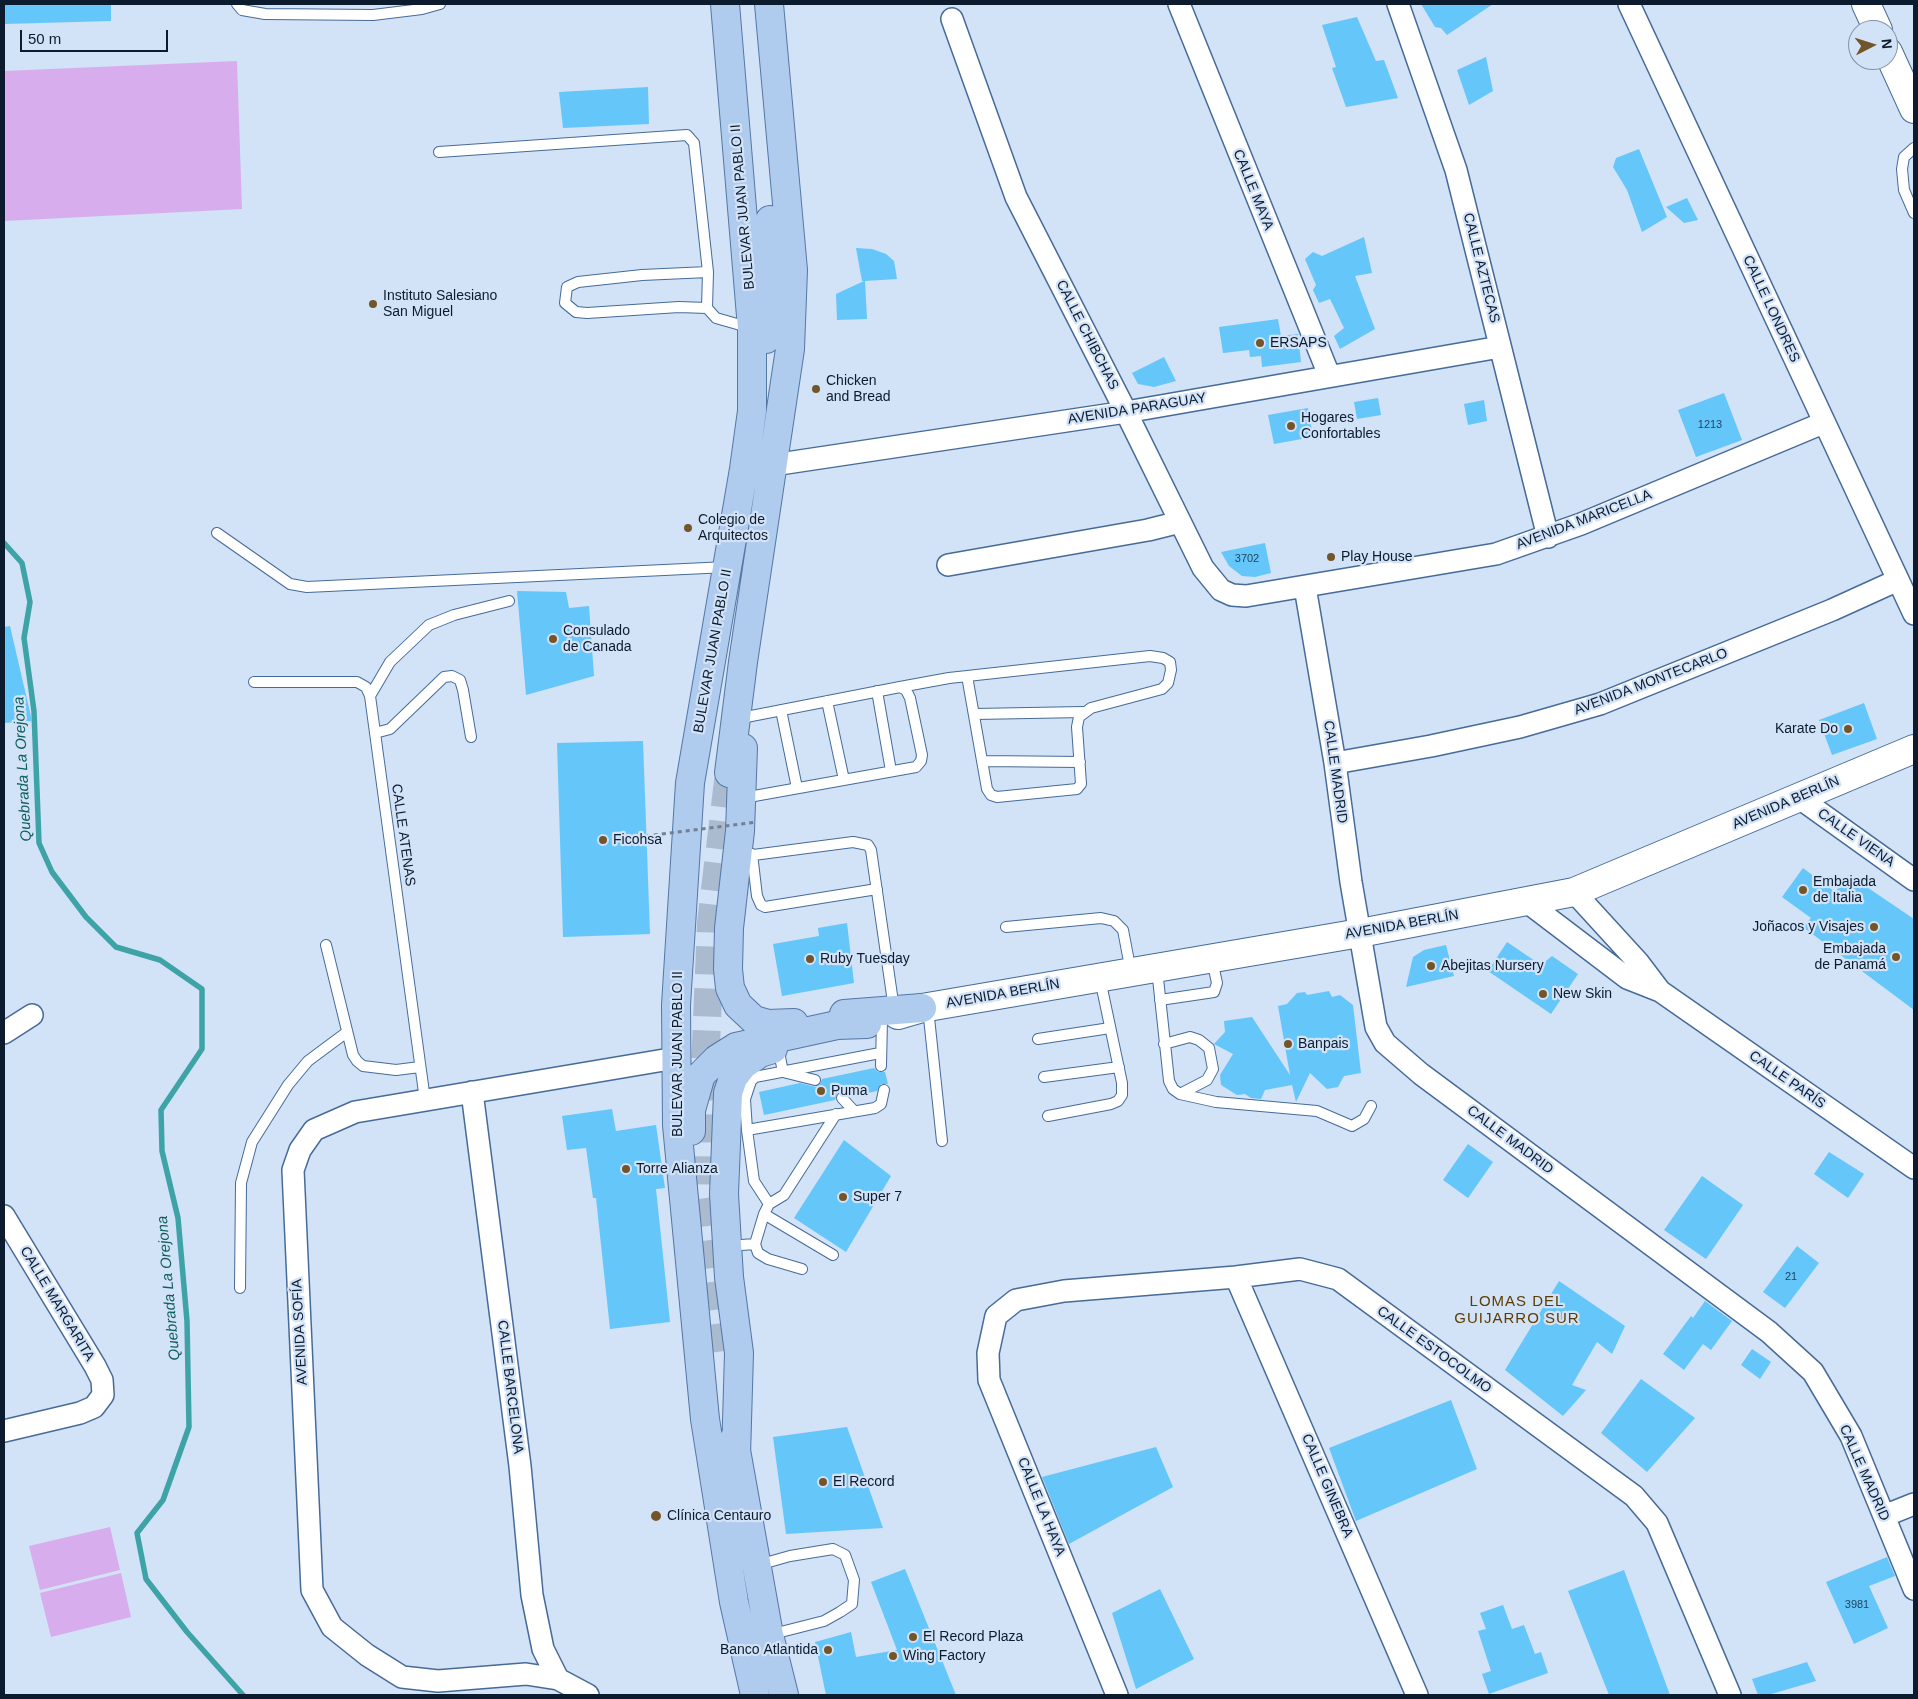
<!DOCTYPE html>
<html>
<head>
<meta charset="utf-8">
<style>
	body { margin:0 }
	#map { position:relative; width:1918px; height:1699px; overflow:hidden; background:#d2e2f7; font-family:Helvetica,sans-serif }
	canvas { display:block }
	.frame { position:absolute; inset:0; border:5px solid #0c1b2e; pointer-events:none }
	.north { position:absolute; left:1848px; top:20px; width:50px; height:50px; box-sizing:border-box; background:#d2e2f7; border:1px solid #8392a7; border-radius:50%; rotate:85deg; font-size:14px; font-weight:700; line-height:20px; text-align:center; color:#0c1b2e }
	.north::after { content:''; display:block; margin:auto; width:18px; height:22px; background:#73552a; clip-path:polygon(50% 0,100% 100%,50% 72%,0 100%) }
	.scale { position:absolute; left:20px; top:30px; width:148px; height:22px; box-sizing:border-box; border:2px solid #0c1b2e; border-top:0; padding-left:6px; font-size:15px; line-height:18px; white-space:nowrap; color:#0c1b2e; -webkit-text-stroke:4px #d2e2f7; paint-order:stroke }
</style>
</head>
<body>
<div id="map">
<canvas width="1918" height="1699"></canvas>
<div class="frame"></div>
<div class="north">N</div>
<div class="scale">50 m</div>
</div>
<script>
const g = document.querySelector('canvas').getContext('2d');
g.lineJoin = 'round';
function fill(path, color) { g.fillStyle = color; g.fill(path, 'evenodd'); }
const shape = rows => new Path2D(rows.map(r => 'M' + r).join(''));
function strokePath(path, color, width, dash) { g.strokeStyle = color; g.lineWidth = width; g.lineCap = dash ? 'butt' : 'round'; g.setLineDash(dash || []); g.stroke(path); }
function label(font, color, halo, rows, align = 'center') {
  g.font = font + ' Helvetica,sans-serif'; g.lineWidth = 4.5; g.setLineDash([]); g.textBaseline = 'middle'; g.strokeStyle = halo; g.fillStyle = color; for (const [text, x, y, turn = 0] of rows) {
    g.save(); g.translate(x, y); g.rotate((+turn || 0) * Math.PI / 180); g.textAlign = isNaN(turn) ? turn : align; if (halo) g.strokeText(text, 0, 0); g.fillText(text, 0, 0); g.restore();
  }
}
fill(shape([
	[237,61,242,209,4,221,4,71],
	[110,1527,120,1570,40,1590,29,1546],
	[121,1573,131,1617,51,1637,40,1593]
]), '#d8aded');
strokePath(shape([
	[4,543,22,563,30,602,24,638,34,711,39,843,52,872,86,917,116,947,160,960,202,989,202,1049,161,1110,162,1151,178,1218,187,1321,189,1427,163,1500,137,1533,146,1579,187,1632,243,1695]
]), '#3ea3a7', 5.5);
fill(shape([
	[4,4,111,4,111,21,4,24],
	[1421,4,1493,4,1447,35,1441,28,1435,27],
	[1357,17,1376,61,1384,60,1398,98,1346,107,1332,68,1336,67,1322,25],
	[1486,57,1493,91,1469,105,1457,70],
	[648,87,649,124,563,128,559,92],
	[1639,149,1667,217,1642,232,1627,190,1613,167,1616,158],
	[1687,198,1698,220,1684,223,1666,207],
	[1364,237,1372,273,1355,276,1375,329,1340,349,1334,336,1344,328,1330,299,1319,303,1313,290,1316,285,1305,259,1313,252,1322,256],
	[856,248,872,249,886,254,894,261,897,279,865,281,867,319,837,320,836,294,864,281,862,281],
	[1278,319,1281,336,1298,334,1301,362,1262,367,1261,356,1250,357,1249,350,1223,353,1219,327],
	[1164,357,1176,381,1154,387,1138,384,1132,373],
	[1724,393,1742,440,1696,457,1678,410],
	[1378,398,1381,415,1357,419,1354,402],
	[1484,400,1487,421,1468,425,1464,404],
	[1308,408,1313,437,1274,444,1268,415],
	[1265,543,1271,573,1255,577,1242,576,1229,566,1221,552],
	[517,591,566,592,569,608,589,606,594,676,526,695],
	[10,626,32,721,4,723,4,627],
	[1864,703,1877,739,1832,755,1819,720],
	[643,741,650,934,563,937,557,743],
	[1803,868,1835,892,1849,875,1914,919,1914,1010,1803,927,1811,918,1782,897],
	[847,923,854,983,782,996,773,944,819,936,818,928],
	[1507,942,1541,965,1552,956,1578,974,1551,1014,1488,971],
	[1446,945,1454,976,1406,987,1413,957,1424,950],
	[1329,991,1332,997,1340,995,1353,1005,1361,1073,1344,1076,1338,1087,1327,1089,1310,1073,1296,1102,1292,1085,1265,1090,1261,1099,1251,1098,1245,1094,1237,1095,1221,1085,1220,1075,1233,1054,1214,1044,1225,1032,1224,1021,1252,1017,1290,1075,1278,1006,1287,1004,1297,993,1305,992,1307,995],
	[874,1068,878,1072,885,1072,888,1084,881,1084,877,1091,850,1097,841,1091,837,1093,835,1100,764,1115,759,1092,800,1083,816,1087,820,1084,822,1079],
	[612,1109,616,1131,656,1125,665,1188,656,1189,670,1322,610,1329,596,1198,593,1198,586,1148,567,1150,562,1116],
	[844,1140,891,1176,846,1252,794,1218],
	[1468,1144,1493,1162,1468,1198,1443,1180],
	[1829,1152,1864,1174,1848,1198,1814,1174],
	[1702,1176,1743,1205,1706,1259,1664,1230],
	[1797,1246,1819,1263,1785,1308,1763,1292],
	[1559,1281,1625,1326,1612,1354,1597,1342,1572,1385,1586,1390,1563,1416,1505,1370],
	[1705,1301,1732,1321,1711,1350,1703,1344,1684,1370,1663,1354,1691,1316,1693,1318],
	[1752,1349,1771,1362,1760,1379,1741,1365],
	[1641,1379,1695,1418,1647,1472,1601,1433],
	[1451,1400,1477,1469,1356,1521,1329,1448],
	[847,1427,883,1528,786,1534,773,1437],
	[1156,1447,1173,1487,1069,1544,1042,1477],
	[1887,1557,1895,1576,1869,1586,1888,1628,1854,1644,1826,1582],
	[905,1569,956,1695,826,1695,815,1642,851,1632,856,1657,897,1650,871,1582],
	[1624,1570,1670,1695,1609,1695,1568,1591],
	[1160,1589,1194,1659,1136,1689,1112,1613],
	[1503,1605,1512,1629,1524,1625,1535,1654,1541,1652,1548,1673,1489,1694,1482,1674,1491,1671,1478,1631,1486,1629,1480,1613],
	[1807,1662,1816,1681,1768,1695,1758,1695,1752,1679]
]), '#64c6f9');
strokePath(shape([
	[724,1351,703,1196,704,1095,711,923,729,773]
]), '#aabacf', 28, [28, 14]);
const lane = shape([
	[237,4,242,10,265,14,373,15,422,9,440,4],
	[1914,148,1904,157,1902,169,1904,190,1914,213],
	[439,152,687,135,694,143,708,272,707,308],
	[708,272,642,275,578,282,567,287,565,303,576,312,587,313,679,307,707,308,716,318,751,328],
	[217,533,290,584,307,587,727,567],
	[254,682,357,682,366,687,370,696,425,1100],
	[900,687,949,678,1150,656,1163,658,1170,662,1171,670,1168,683,1162,689,1091,708,1079,717,1077,727,1081,784,1077,789,997,797,991,795,987,789,967,676],
	[877,691,891,771],
	[370,696,390,662,429,625,454,615,509,601],
	[827,701,844,780],
	[781,710,797,788],
	[975,714,1083,712],
	[741,718,900,687,906,690,910,698,922,755,921,761,916,767,743,798],
	[375,733,390,729,444,677,452,676,460,680,463,690,471,737],
	[983,761,1080,762],
	[752,854,757,896,761,905,765,907,877,889],
	[738,857,853,842,868,845,871,850,894,1009],
	[1006,927,1101,918,1114,921,1123,930,1131,972],
	[326,945,353,1055,357,1061,363,1066,396,1070,420,1067],
	[1157,969,1169,1081,1173,1089,1180,1094,1216,1102,1317,1111,1352,1126,1364,1119,1371,1106],
	[1160,1000,1214,992,1217,983,1212,960],
	[928,1008,942,1141],
	[1038,1039,1110,1028],
	[1164,1044,1190,1037,1199,1040,1209,1048,1213,1069,1207,1080,1180,1094],
	[778,1047,783,1072,815,1080],
	[881,1066,882,1019],
	[1044,1077,1119,1067],
	[842,1098,854,1111],
	[1048,1116,1111,1104,1118,1101,1122,1095,1122,1083,1100,979],
	[747,1130,875,1108,881,1104,884,1090],
	[769,1204,754,1181,747,1130,745,1099,751,1081,755,1077,880,1053],
	[764,1214,833,1255],
	[755,1244,758,1253,768,1259,802,1269],
	[728,1246,755,1244,764,1214,769,1204,784,1195,836,1114],
	[240,1288,241,1183,252,1142,288,1085,308,1061,347,1032],
	[758,1565,790,1556,833,1549,845,1555,854,1580,852,1604,840,1612,824,1621,769,1635]
]);
const street = shape([
	[1179,4,1329,375],
	[1398,4,1456,170,1548,537],
	[1629,4,1914,614],
	[952,19,1016,197,1126,412,1203,568,1221,590,1232,595,1246,596,1496,554,1581,524,1823,423],
	[773,465,1126,412,1500,347],
	[948,565,1148,530,1180,522],
	[1305,587,1335,763,1351,882,1376,1027,1385,1043,1421,1074,1769,1332,1813,1372,1851,1436,1914,1589],
	[1335,763,1431,746,1520,727,1600,704,1832,610,1898,580],
	[1798,797,1914,880],
	[1574,892,1638,962,1660,991],
	[1527,902,1627,978,1660,991,1914,1168],
	[4,1033,32,1015],
	[472,1092,520,1466,532,1595,543,1649,558,1679],
	[4,1216,95,1366,102,1380,103,1395,94,1407,80,1413,4,1431],
	[1236,1277,1417,1695],
	[1884,1516,1914,1504],
	[588,1695,558,1679,526,1674,438,1681,402,1677,367,1655,332,1627,312,1590,293,1170,300,1150,314,1130,355,1112,676,1058],
	[1117,1695,989,1380,988,1353,996,1316,1016,1300,1064,1291,1236,1277,1300,1269,1338,1279,1634,1496,1657,1523,1730,1695]
]);
const secondary = shape([
	[1866,4,1878,30],
	[1888,52,1914,109],
	[898,1015,922,1008,1360,933,1574,892,1914,749]
]);
const primary = shape([
	[725,4,752,328,752,411,744,469,690,783,676,1005,677,1125,705,1419,734,1602,755,1695],
	[766,339,772,272,770,220],
	[743,748,740,831,729,928,728,969,730,988,738,1005,754,1020,768,1024,794,1023],
	[729,773,743,662,790,349,793,270,769,4],
	[844,1014,922,1008],
	[691,1131,691,1110,701,1075,717,1059,736,1047,837,1025,867,1024],
	[734,1439,769,1635,784,1695],
	[736,1456,739,1353,729,1277,724,1194,728,1093,733,1078,743,1065,760,1053,773,1049]
]);
strokePath(lane, '#466b98', 12);
strokePath(street, '#466b98', 24);
strokePath(secondary, '#466b98', 30);
strokePath(primary, '#5477a4', 30);
strokePath(lane, '#fff', 10);
strokePath(street, '#fff', 21);
strokePath(secondary, '#fff', 28);
strokePath(primary, '#afcbee', 28);
strokePath(shape([
	[646,836,757,822]
]), '#718094', 3, [4, 4]);
for (const [x, y, r, color] of [
	[373,304,5,"#73552a"],
	[1260,343,5,"#73552a"],
	[816,389,5,"#73552a"],
	[1291,426,5,"#73552a"],
	[688,528,5,"#73552a"],
	[1331,557,5,"#73552a"],
	[553,639,5,"#73552a"],
	[1848,729,5,"#73552a"],
	[603,840,5,"#73552a"],
	[1803,890,5,"#73552a"],
	[1874,927,5,"#73552a"],
	[1896,957,5,"#73552a"],
	[810,959,5,"#73552a"],
	[1431,966,5,"#73552a"],
	[1543,994,5,"#73552a"],
	[1288,1044,5,"#73552a"],
	[821,1091,5,"#73552a"],
	[626,1169,5,"#73552a"],
	[843,1197,5,"#73552a"],
	[823,1482,5,"#73552a"],
	[656,1516,6,"#73552a"],
	[913,1637,5,"#73552a"],
	[828,1650,5,"#73552a"],
	[893,1656,5,"#73552a"]
]) { const dot = new Path2D(); dot.arc(x, y, r, 0, 2 * Math.PI); g.fillStyle = color; g.fill(dot); strokePath(dot, '#d2e2f7', 2); }
label('11px', '#224661', null, [
	["1213",1710,425],
	["3702",1247,559],
	["21",1791,1277],
	["3981",1857,1605]
]);
label('14px', '#0c1b2e', '#d2e2f7', [
	["CALLE MAYA",1253,190,68],
	["BULEVAR JUAN PABLO II",743,207,-95],
	["CALLE AZTECAS",1481,268,76],
	["CALLE LONDRES",1771,309,65],
	["CALLE CHIBCHAS",1087,335,63],
	["AVENIDA PARAGUAY",1137,409,-9],
	["AVENIDA MARICELLA",1584,520,-21],
	["BULEVAR JUAN PABLO II",713,651,-80],
	["AVENIDA MONTECARLO",1651,682,-21],
	["CALLE MADRID",1335,772,82],
	["AVENIDA BERLÍN",1786,803,-23],
	["CALLE ATENAS",403,835,82],
	["CALLE VIENA",1856,838,35],
	["AVENIDA BERLÍN",1402,925,-10],
	["AVENIDA BERLÍN",1003,994,-10],
	["BULEVAR JUAN PABLO II",678,1054,-90],
	["CALLE PARÍS",1787,1080,35],
	["CALLE MADRID",1510,1140,37],
	["CALLE MARGARITA",57,1304,59],
	["AVENIDA SOFÍA",300,1332,-93],
	["CALLE ESTOCOLMO",1434,1350,36],
	["CALLE BARCELONA",510,1387,83],
	["CALLE MADRID",1864,1473,66],
	["CALLE GINEBRA",1327,1486,67],
	["CALLE LA HAYA",1041,1507,68]
]);
label('14px', '#0c1b2e', '#d2e2f7', [
	["Instituto Salesiano",383,296],
	["San Miguel",383,312],
	["ERSAPS",1270,343],
	["Chicken",826,381],
	["and Bread",826,397],
	["Hogares",1301,418],
	["Confortables",1301,434],
	["Colegio de",698,520],
	["Arquitectos",698,536],
	["Play House",1341,557],
	["Consulado",563,631],
	["de Canada",563,647],
	["Karate Do",1838,729,"right"],
	["Ficohsa",613,840],
	["Embajada",1813,882],
	["de Italia",1813,898],
	["Joñacos y Visajes",1864,927,"right"],
	["Embajada",1886,949,"right"],
	["de Panamá",1886,965,"right"],
	["Ruby Tuesday",820,959],
	["Abejitas Nursery",1441,966],
	["New Skin",1553,994],
	["Banpais",1298,1044],
	["Puma",831,1091],
	["Torre Alianza",636,1169],
	["Super 7",853,1197],
	["El Record",833,1482],
	["Clínica Centauro",667,1516],
	["El Record Plaza",923,1637],
	["Banco Atlantida",818,1650,"right"],
	["Wing Factory",903,1656]
], 'left');
label('italic 15px', '#0e5e5d', '#d2e2f7', [
	["Quebrada La Orejona",23,769,-93],
	["Quebrada La Orejona",169,1288,-95]
]);
g.letterSpacing = '1px';
label('15px', '#5d3c03', '#d2e2f7', [
	["LOMAS DEL",1517,1302],
	["GUIJARRO SUR",1517,1319]
]);
g.letterSpacing = '0px';
</script>
</body>
</html>
